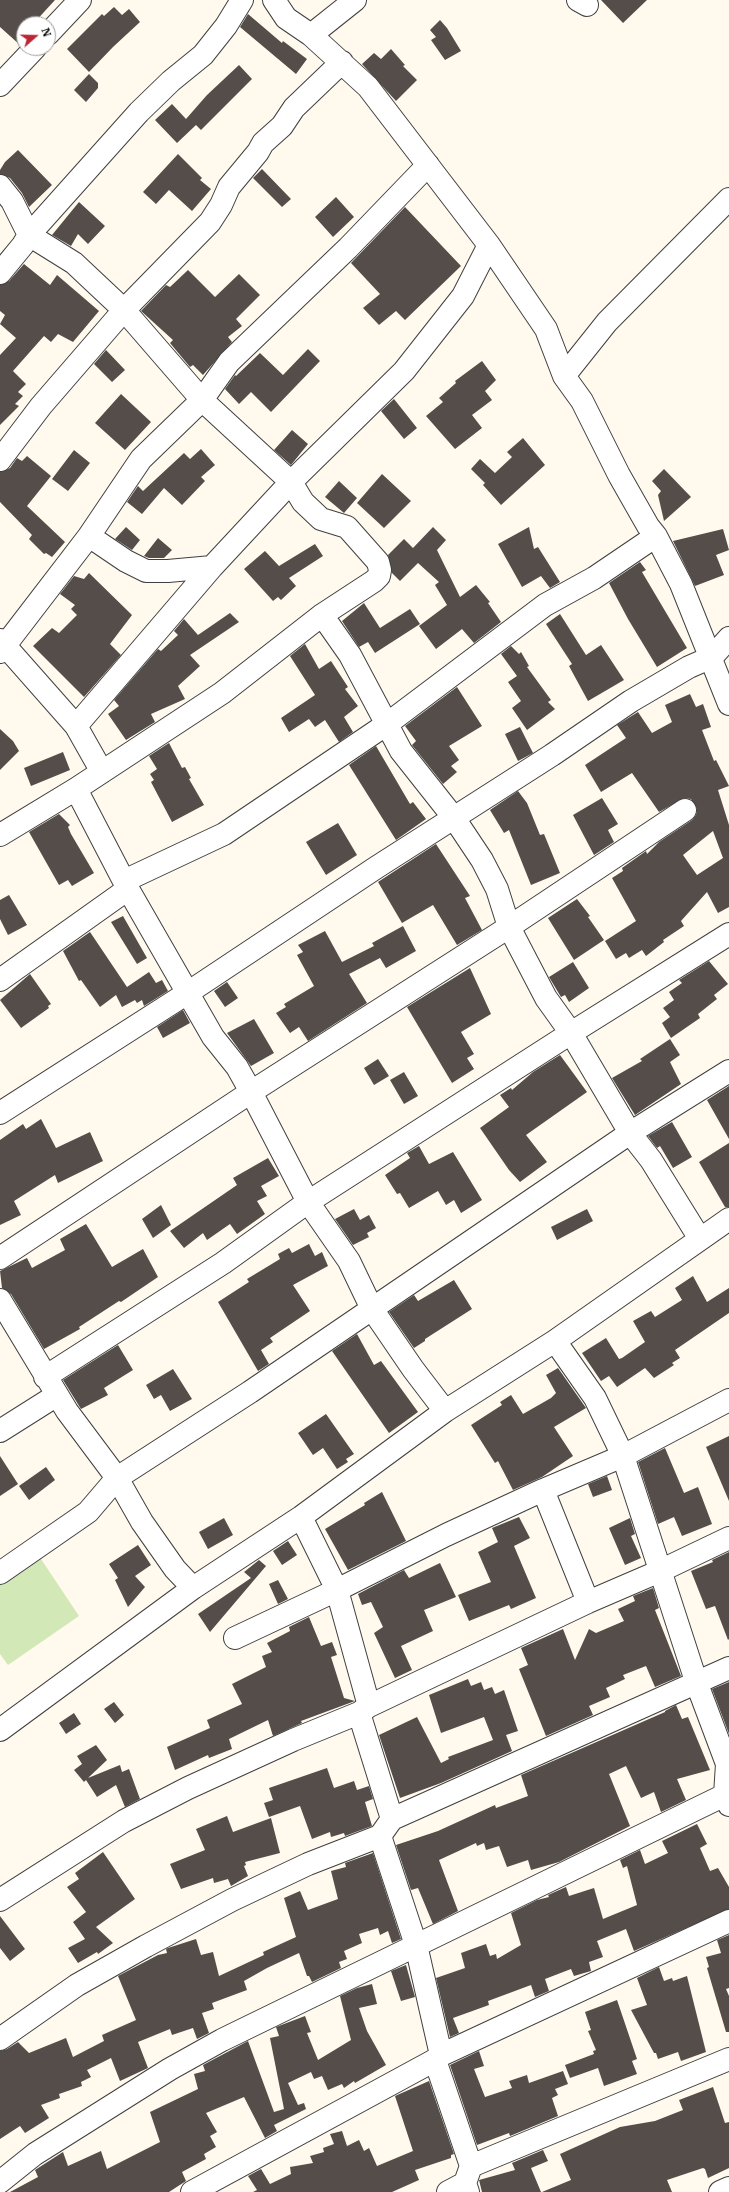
<!DOCTYPE html>
<html>
<head>
<meta charset="utf-8">
<style>
	body { margin:0 }
	#map { position:relative; width:729px; height:2192px; overflow:hidden; background:#fffaed; font-family:"IBM Plex Serif",serif }
	canvas { display:block }
	.north { position:absolute; left:16px; top:16px; width:40px; height:40px; box-sizing:border-box; background:#fff; border:1px solid #9e9e9e; border-radius:50%; rotate:70deg; font-size:11px; font-weight:700; line-height:16px; text-align:center; color:#0d0d0d }
	.north::after { content:''; display:block; margin:auto; width:14px; height:18px; background:#bb2734; clip-path:polygon(50% 0,100% 100%,50% 72%,0 100%) }
</style>
</head>
<body>
<div id="map">
<canvas width="729" height="2192"></canvas>
<div class="north">N</div>
</div>
<script>
const g = document.querySelector('canvas').getContext('2d');
g.lineJoin = 'round';
function fill(path, color) { g.fillStyle = color; g.fill(path, 'evenodd'); }
const shape = rows => new Path2D(rows.map(r => 'M' + r).join(''));
function strokePath(path, color, width, dash) { g.strokeStyle = color; g.lineWidth = width; g.lineCap = dash ? 'butt' : 'round'; g.setLineDash(dash || []); g.stroke(path); }
fill(shape([
	[39,1556,79,1616,8,1665,0,1654,0,1583]
]), '#d3e8b7');
fill(shape([
	[0,0,55,0,33,24,24,24,24,41,20,45,0,27],
	[601,0,647,0,623,23],
	[114,7,122,15,129,9,140,22,113,47,89,72,67,49,102,14,104,16],
	[248,14,282,43,283,41,307,59,296,74,240,27],
	[440,20,447,28,461,51,445,60,431,40,436,37,430,30],
	[391,49,405,65,403,66,417,80,396,101,362,64,374,53,381,59],
	[239,65,252,79,201,130,196,125,177,143,155,120,172,104,186,119,207,95],
	[89,74,98,83,98,88,86,102,74,90],
	[18,150,52,185,29,207,22,193,10,178,0,174,0,170,5,162],
	[178,154,202,178,200,180,211,189,192,211,169,190,156,204,143,192],
	[262,169,291,199,282,207,253,178],
	[336,197,354,217,333,237,315,217],
	[79,202,105,226,88,244,78,234,71,246,52,235],
	[405,207,461,266,405,320,396,311,379,325,363,308,380,294,351,263],
	[24,264,50,285,57,275,99,311,73,342,58,334,51,342,44,336,13,371,26,384,18,392,23,396,15,404,19,406,0,425,0,355,16,338,0,324,5,315,0,311,0,285,9,281],
	[188,270,215,297,239,274,260,295,236,319,242,326,228,337,232,342,203,375,193,365,190,367,170,343,173,340,141,311,166,285,170,287],
	[308,349,320,361,271,412,251,392,239,404,225,389,235,375,236,376,260,353,283,375],
	[106,350,125,370,112,382,94,364],
	[482,361,496,380,485,391,492,400,472,415,482,428,455,449,426,416,443,402,439,398,456,383,455,381],
	[121,394,151,422,125,450,95,423],
	[394,399,417,428,404,439,381,411],
	[292,430,308,444,291,465,274,450],
	[523,438,545,465,501,505,483,485,485,483,471,469,480,459,495,473,512,457,507,452],
	[201,449,215,465,201,477,205,481,182,505,164,488,142,514,127,502,138,486,143,491,184,453,190,459],
	[74,450,90,463,68,491,52,479],
	[27,456,51,476,27,506,65,542,52,557,46,553,44,554,29,539,32,535,0,502,0,472,10,468,17,458,22,461],
	[664,469,691,497,664,521,658,495,661,491,652,481],
	[382,474,411,501,384,528,357,503],
	[339,481,357,498,344,513,325,497],
	[126,527,140,540,132,550,115,539],
	[433,527,446,540,437,550,460,597,476,585,490,602,488,603,501,622,474,643,462,629,436,649,419,626,447,605,435,585,439,582,418,563,400,581,392,573,388,555,404,539,413,548],
	[529,527,534,549,538,547,560,582,550,588,541,576,522,587,498,544],
	[723,529,729,550,716,555,724,575,695,586,673,541],
	[158,538,172,550,164,558,149,558,144,556],
	[315,544,323,556,289,578,296,586,281,600,278,597,273,601,244,569,265,551,279,566],
	[640,562,646,570,642,572,687,648,657,667,628,619,609,583],
	[89,573,132,615,110,644,121,655,84,697,33,646,52,628,59,633,77,615,71,609,75,605,60,594,74,576,84,579],
	[364,603,380,628,410,609,420,624,375,653,368,642,359,647,342,621],
	[230,613,239,622,190,655,200,666,178,686,185,699,151,714,155,722,126,740,108,714,119,706,114,700,158,649,161,651,178,635,174,631,184,619,198,635],
	[560,614,586,655,601,645,624,680,588,701,569,666,572,664,546,624],
	[305,644,319,669,331,661,348,687,345,689,358,706,344,717,353,732,339,742,325,720,315,727,309,719,289,732,281,718,315,695,290,656],
	[511,646,519,654,521,652,529,666,527,667,551,700,548,702,555,709,527,730,512,708,521,701,508,682,517,676,501,654],
	[457,687,482,726,449,746,459,760,451,766,457,772,443,784,412,745,416,741,405,726],
	[690,694,696,707,703,704,711,727,702,730,714,761,716,760,729,786,718,790,729,825,729,907,718,913,707,892,681,921,684,926,663,940,664,942,646,956,642,950,629,958,626,953,616,959,605,941,636,921,612,878,623,871,622,868,646,851,647,854,659,842,692,820,696,815,697,809,691,799,684,798,659,812,632,773,601,792,585,765,626,738,617,725,638,712,652,733,672,722,665,705],
	[713,831,723,858,697,875,683,855],
	[520,727,533,753,518,761,505,734],
	[0,729,13,741,19,751,0,770],
	[169,743,182,768,185,767,191,778,189,779,204,805,172,822,151,782,154,780,150,774,157,769,149,756],
	[376,746,410,804,413,802,426,819,396,840,349,765],
	[63,752,70,770,31,786,24,768],
	[518,791,527,803,540,835,544,834,560,873,531,885,509,830,504,833,490,810],
	[602,798,618,824,608,830,614,842,594,855,573,815],
	[59,814,70,825,68,827,71,834,94,873,72,886,68,880,59,885,29,832],
	[338,823,357,855,326,875,306,842],
	[436,844,470,896,465,898,482,930,457,945,433,905,402,923,378,882],
	[9,895,27,925,8,935,0,919,0,900],
	[577,899,590,916,588,917,604,940,574,960,548,918],
	[123,916,147,958,137,964,111,922],
	[403,926,416,951,386,968,380,958,349,974,367,1003,308,1041,299,1027,290,1033,276,1013,286,1007,284,1004,314,986,297,955,303,952,298,945,325,931,342,962,374,946,372,943],
	[90,932,127,987,149,972,156,983,162,980,168,991,144,1006,142,1000,137,1003,135,1000,122,1007,116,995,100,1007,81,980,79,981,63,951],
	[709,961,728,984,714,995,717,999,698,1014,700,1018,671,1038,662,1023,670,1017,663,1008,674,1000,669,992,682,983,679,980],
	[573,962,589,988,569,1002,565,995,561,997,549,977],
	[470,968,491,1014,461,1032,474,1054,467,1058,474,1069,452,1083,407,1007],
	[30,974,51,1004,48,1006,49,1008,21,1028,0,1000],
	[227,982,238,998,225,1007,214,991],
	[183,1010,190,1023,163,1038,157,1027],
	[254,1019,274,1053,251,1066,227,1033],
	[670,1039,680,1055,670,1062,681,1084,635,1115,612,1078,642,1061,640,1059],
	[560,1055,587,1092,526,1135,547,1162,520,1182,509,1170,480,1128,509,1107,500,1095,511,1088,512,1090,533,1072],
	[378,1059,389,1076,374,1085,364,1068],
	[404,1072,418,1096,404,1104,390,1080],
	[729,1086,729,1139,707,1100],
	[41,1119,56,1148,90,1132,103,1161,58,1183,55,1175,14,1201,21,1215,0,1225,0,1140,23,1124,26,1129],
	[672,1122,692,1157,673,1168,660,1146,657,1148,648,1136],
	[729,1143,729,1207,725,1207,699,1162],
	[419,1146,429,1164,453,1152,482,1200,461,1213,454,1200,446,1205,438,1191,409,1208,400,1193,397,1194,385,1175,410,1158,407,1153],
	[268,1158,279,1176,261,1186,267,1196,257,1201,265,1214,237,1234,230,1224,207,1240,203,1233,184,1248,170,1231,237,1185,233,1178],
	[161,1205,171,1225,153,1238,142,1219],
	[354,1209,360,1220,369,1215,376,1228,367,1233,369,1237,353,1245,335,1219],
	[587,1209,593,1221,557,1240,551,1227],
	[86,1224,112,1267,143,1249,158,1277,121,1302,119,1301,79,1327,80,1329,44,1349,11,1294,2,1288,0,1271,27,1258,32,1268,65,1250,60,1239],
	[309,1244,315,1256,322,1252,328,1266,293,1285,310,1311,270,1338,273,1342,261,1350,269,1364,258,1371,218,1302,249,1282,247,1279,280,1259,278,1254,289,1248,292,1253],
	[693,1276,707,1302,729,1288,729,1313,675,1350,680,1358,672,1363,674,1365,654,1378,645,1368,617,1387,609,1376,601,1381,582,1353,606,1338,619,1359,622,1358,645,1342,633,1321,651,1311,655,1317,682,1300,675,1288],
	[454,1280,472,1309,425,1339,425,1341,414,1348,389,1312,414,1295,418,1301],
	[357,1334,374,1365,381,1361,418,1412,389,1433,332,1351],
	[118,1345,133,1370,104,1388,108,1395,81,1409,63,1380],
	[558,1368,586,1408,554,1427,573,1456,542,1477,513,1490,498,1461,495,1463,471,1425,502,1405,500,1402,511,1395,523,1414,551,1398,556,1393,546,1375],
	[173,1369,192,1399,170,1411,161,1395,154,1399,146,1385],
	[326,1414,354,1454,346,1459,348,1462,337,1469,323,1448,313,1455,298,1433],
	[729,1436,729,1501,706,1447],
	[665,1448,684,1493,698,1487,712,1524,682,1536,674,1517,658,1524,638,1462],
	[0,1456,18,1484,0,1496],
	[46,1467,55,1480,29,1500,19,1486],
	[607,1476,612,1490,593,1497,588,1484],
	[382,1492,406,1541,348,1570,325,1529,365,1505,364,1503],
	[519,1517,530,1538,514,1546,536,1598,511,1609,509,1605,469,1621,458,1595,491,1582,478,1552,498,1542,492,1528],
	[224,1518,233,1535,208,1549,199,1532],
	[630,1518,635,1534,631,1536,641,1558,625,1565,609,1528],
	[288,1541,297,1555,282,1565,273,1551],
	[138,1545,151,1565,135,1576,145,1587,128,1607,115,1580,118,1578,109,1564],
	[729,1552,729,1639,728,1640,715,1606,706,1609,691,1571,713,1562,712,1560],
	[259,1560,266,1566,210,1632,198,1614,251,1578,244,1572],
	[440,1563,456,1597,424,1610,433,1631,401,1646,412,1670,395,1678,374,1633,383,1627,371,1602,362,1605,358,1594,404,1570,409,1578],
	[278,1580,288,1599,278,1604,269,1584],
	[653,1588,659,1608,655,1610,681,1676,655,1687,646,1666,623,1675,625,1679,606,1688,610,1697,589,1706,593,1715,546,1736,519,1669,528,1665,521,1648,563,1629,575,1660,589,1629,596,1633,624,1621,618,1609,635,1601,633,1596],
	[309,1617,321,1646,332,1642,337,1655,331,1657,344,1698,355,1701,301,1721,302,1723,273,1736,268,1720,229,1739,232,1749,209,1758,208,1755,175,1770,167,1747,210,1728,207,1720,242,1704,232,1684,266,1667,262,1656,272,1652,267,1643,290,1631,289,1627],
	[468,1679,471,1686,481,1682,484,1690,492,1687,495,1694,504,1690,518,1731,506,1735,512,1751,441,1783,400,1798,379,1735,417,1717,441,1763,449,1759,448,1757,493,1740,484,1717,441,1733,429,1695],
	[729,1682,729,1734,712,1689],
	[114,1702,124,1715,115,1723,104,1709],
	[676,1705,682,1719,688,1717,710,1770,677,1779,686,1800,661,1812,654,1792,641,1798,626,1766,609,1774,630,1826,559,1862,531,1870,528,1860,507,1867,499,1846,486,1850,484,1843,477,1846,476,1843,439,1860,458,1911,433,1924,418,1888,411,1890,396,1845,438,1831,495,1805,496,1808,528,1796,521,1775,665,1712,665,1711],
	[74,1713,81,1724,66,1734,59,1723],
	[96,1745,107,1760,88,1778,120,1765,122,1772,129,1769,140,1799,125,1807,116,1785,97,1797,86,1780,84,1782,74,1770,82,1764,77,1756],
	[327,1768,334,1788,354,1781,357,1790,369,1786,373,1799,365,1802,372,1826,345,1836,344,1833,331,1837,330,1832,312,1839,300,1806,269,1817,264,1803,273,1800,269,1788],
	[227,1816,233,1832,271,1818,280,1853,245,1862,246,1865,244,1866,248,1876,231,1886,228,1879,214,1883,213,1878,181,1889,170,1864,205,1850,196,1829],
	[697,1824,707,1844,700,1848,710,1871,718,1868,729,1887,729,1909,634,1951,626,1929,597,1941,603,1957,589,1962,591,1971,574,1976,571,1969,545,1979,549,1991,535,1997,531,1985,488,2001,489,2005,453,2018,459,2033,450,2037,436,1978,465,1968,461,1953,486,1944,490,1956,496,1954,497,1959,521,1945,511,1913,537,1900,549,1897,548,1895,566,1887,569,1896,594,1888,603,1919,637,1905,627,1866,623,1868,620,1860,640,1850,645,1864,668,1853,662,1841],
	[103,1852,135,1899,96,1927,113,1943,98,1954,97,1952,78,1963,68,1948,85,1939,73,1922,86,1912,67,1887,79,1879,75,1873],
	[373,1853,401,1939,392,1943,388,1931,380,1935,378,1928,359,1934,362,1943,344,1951,347,1959,339,1962,341,1968,312,1982,309,1976,307,1976,299,1953,267,1968,244,1981,247,1990,212,2003,214,2009,202,2013,209,2033,197,2039,193,2028,172,2035,170,2029,138,2042,148,2068,120,2081,111,2058,87,2070,91,2077,81,2082,82,2086,59,2094,60,2098,41,2105,49,2118,25,2133,20,2126,0,2139,0,2051,7,2049,18,2042,29,2053,66,2038,73,2057,104,2041,102,2035,136,2020,118,1976,158,1955,167,1953,166,1949,168,1948,196,1939,201,1955,213,1952,219,1976,264,1955,263,1952,296,1937,284,1898,300,1891,308,1910,338,1899,331,1871,346,1867,345,1863],
	[0,1916,25,1949,10,1961,0,1948],
	[729,1935,729,1988,726,1989,729,1996,729,2032,726,2032,707,1968,709,1967,706,1957,721,1953,717,1940],
	[406,1965,415,1997,401,2001,391,1971],
	[659,1967,664,1981,672,1978,673,1981,687,1976,706,2052,681,2061,678,2052,658,2059,656,2053,654,2053,631,2010,647,2005,637,1978],
	[372,1984,377,2004,359,2008,367,2031,386,2065,355,2083,354,2081,344,2088,342,2084,328,2090,322,2076,314,2079,311,2072,288,2083,298,2105,304,2103,306,2109,274,2125,277,2131,265,2138,244,2097,206,2113,217,2132,210,2136,216,2147,204,2154,206,2159,182,2172,186,2181,169,2192,10,2192,38,2177,35,2170,63,2152,68,2166,101,2151,107,2169,160,2142,150,2112,198,2089,194,2074,205,2071,203,2065,248,2041,274,2112,284,2109,270,2038,279,2036,276,2027,305,2016,311,2032,307,2033,318,2060,351,2040,340,1996,357,1988],
	[617,2000,637,2059,632,2061,637,2074,604,2086,598,2068,570,2078,565,2065,594,2054,593,2051,596,2050,588,2031,591,2030,585,2012],
	[479,2051,484,2066,474,2069,485,2097,512,2088,509,2081,527,2075,529,2083,563,2071,568,2084,555,2089,558,2095,552,2098,558,2116,510,2136,509,2133,477,2145,450,2065],
	[429,2081,454,2154,451,2155,451,2158,415,2170,419,2180,392,2192,253,2192,257,2190,248,2176,261,2169,270,2184,291,2174,290,2167,313,2163,310,2156,324,2152,323,2148,334,2144,330,2134,342,2131,347,2146,359,2140,364,2151,369,2148,377,2166,413,2151,395,2096],
	[713,2087,725,2123,729,2122,729,2168,708,2178,705,2169,703,2168,667,2180,672,2192,542,2192,571,2180,560,2154,620,2127,655,2121,683,2110,679,2100],
	[543,2150,548,2161,531,2168,541,2192,482,2192,479,2180,515,2170,512,2163]
]), '#554d49');
const minor = shape([
	[274,0,286,18,311,35,368,87,489,245,546,329,564,376,582,401,619,475,648,526,656,536,681,584,729,704],
	[578,0,587,5],
	[48,34,80,0],
	[311,35,355,0],
	[0,85,35,48],
	[0,186,12,201,29,235,74,263,124,310,202,400,291,482,303,502,321,519,347,527,378,562,380,570,379,576,374,581,322,615,222,693,76,789,0,835],
	[0,273,23,245,29,235,139,112,171,81,203,55,226,26,242,0],
	[564,376,607,322,729,199],
	[0,460,41,406,124,310,210,222,221,205,229,187,258,152,263,143,282,126,294,108,342,62],
	[89,536,126,561,146,571,168,571,212,567],
	[322,615,350,655,401,751,454,818,482,860,497,889,509,927,546,998,571,1033,630,1133,651,1160,700,1239],
	[0,640,76,726,102,772],
	[0,652,89,536,141,459,202,400,229,362,348,248,428,165],
	[76,726,212,567,291,482,404,371,463,296,489,245],
	[76,789,128,889,213,1037,237,1067,251,1092,308,1202,349,1261,372,1309,413,1369,445,1411],
	[124,881,224,834,387,724,545,605,594,578,656,536],
	[0,980,128,889],
	[0,1113,189,992,377,867,552,755,631,701,689,667,712,657,729,638],
	[0,1258,251,1092,509,927,685,810],
	[0,1300,67,1411,117,1478,142,1522,175,1569,193,1588],
	[555,1341,595,1398,623,1456,697,1684,727,1764,725,1795,729,1805],
	[45,1377,223,1263,308,1202,571,1033,729,934],
	[0,1431,57,1395],
	[543,1490,588,1602],
	[301,1517,337,1590,369,1706,359,1713,392,1819,380,1836,416,1945,441,2055,435,2060,471,2166,465,2183,468,2192],
	[0,1573,88,1512,117,1478,250,1392,630,1133,729,1071],
	[235,1638,337,1590,446,1535,543,1490,623,1456,729,1400],
	[369,1706,588,1602,660,1571,729,1538],
	[0,1730,193,1588,301,1517,445,1411,555,1341,729,1219],
	[392,1819,729,1668],
	[0,1900,124,1821,188,1788,293,1740,359,1713],
	[0,2039,77,1985,146,1946,232,1900,308,1864,380,1836],
	[441,2055,729,1921],
	[471,2166,729,2059],
	[0,2182,35,2154,170,2069,222,2040,729,1793],
	[192,2192,435,2060],
	[448,2192,465,2183],
	[720,2192,729,2188]
]);
strokePath(minor, '#404040', 24);
strokePath(minor, '#fff', 22);
</script>
</body>
</html>
